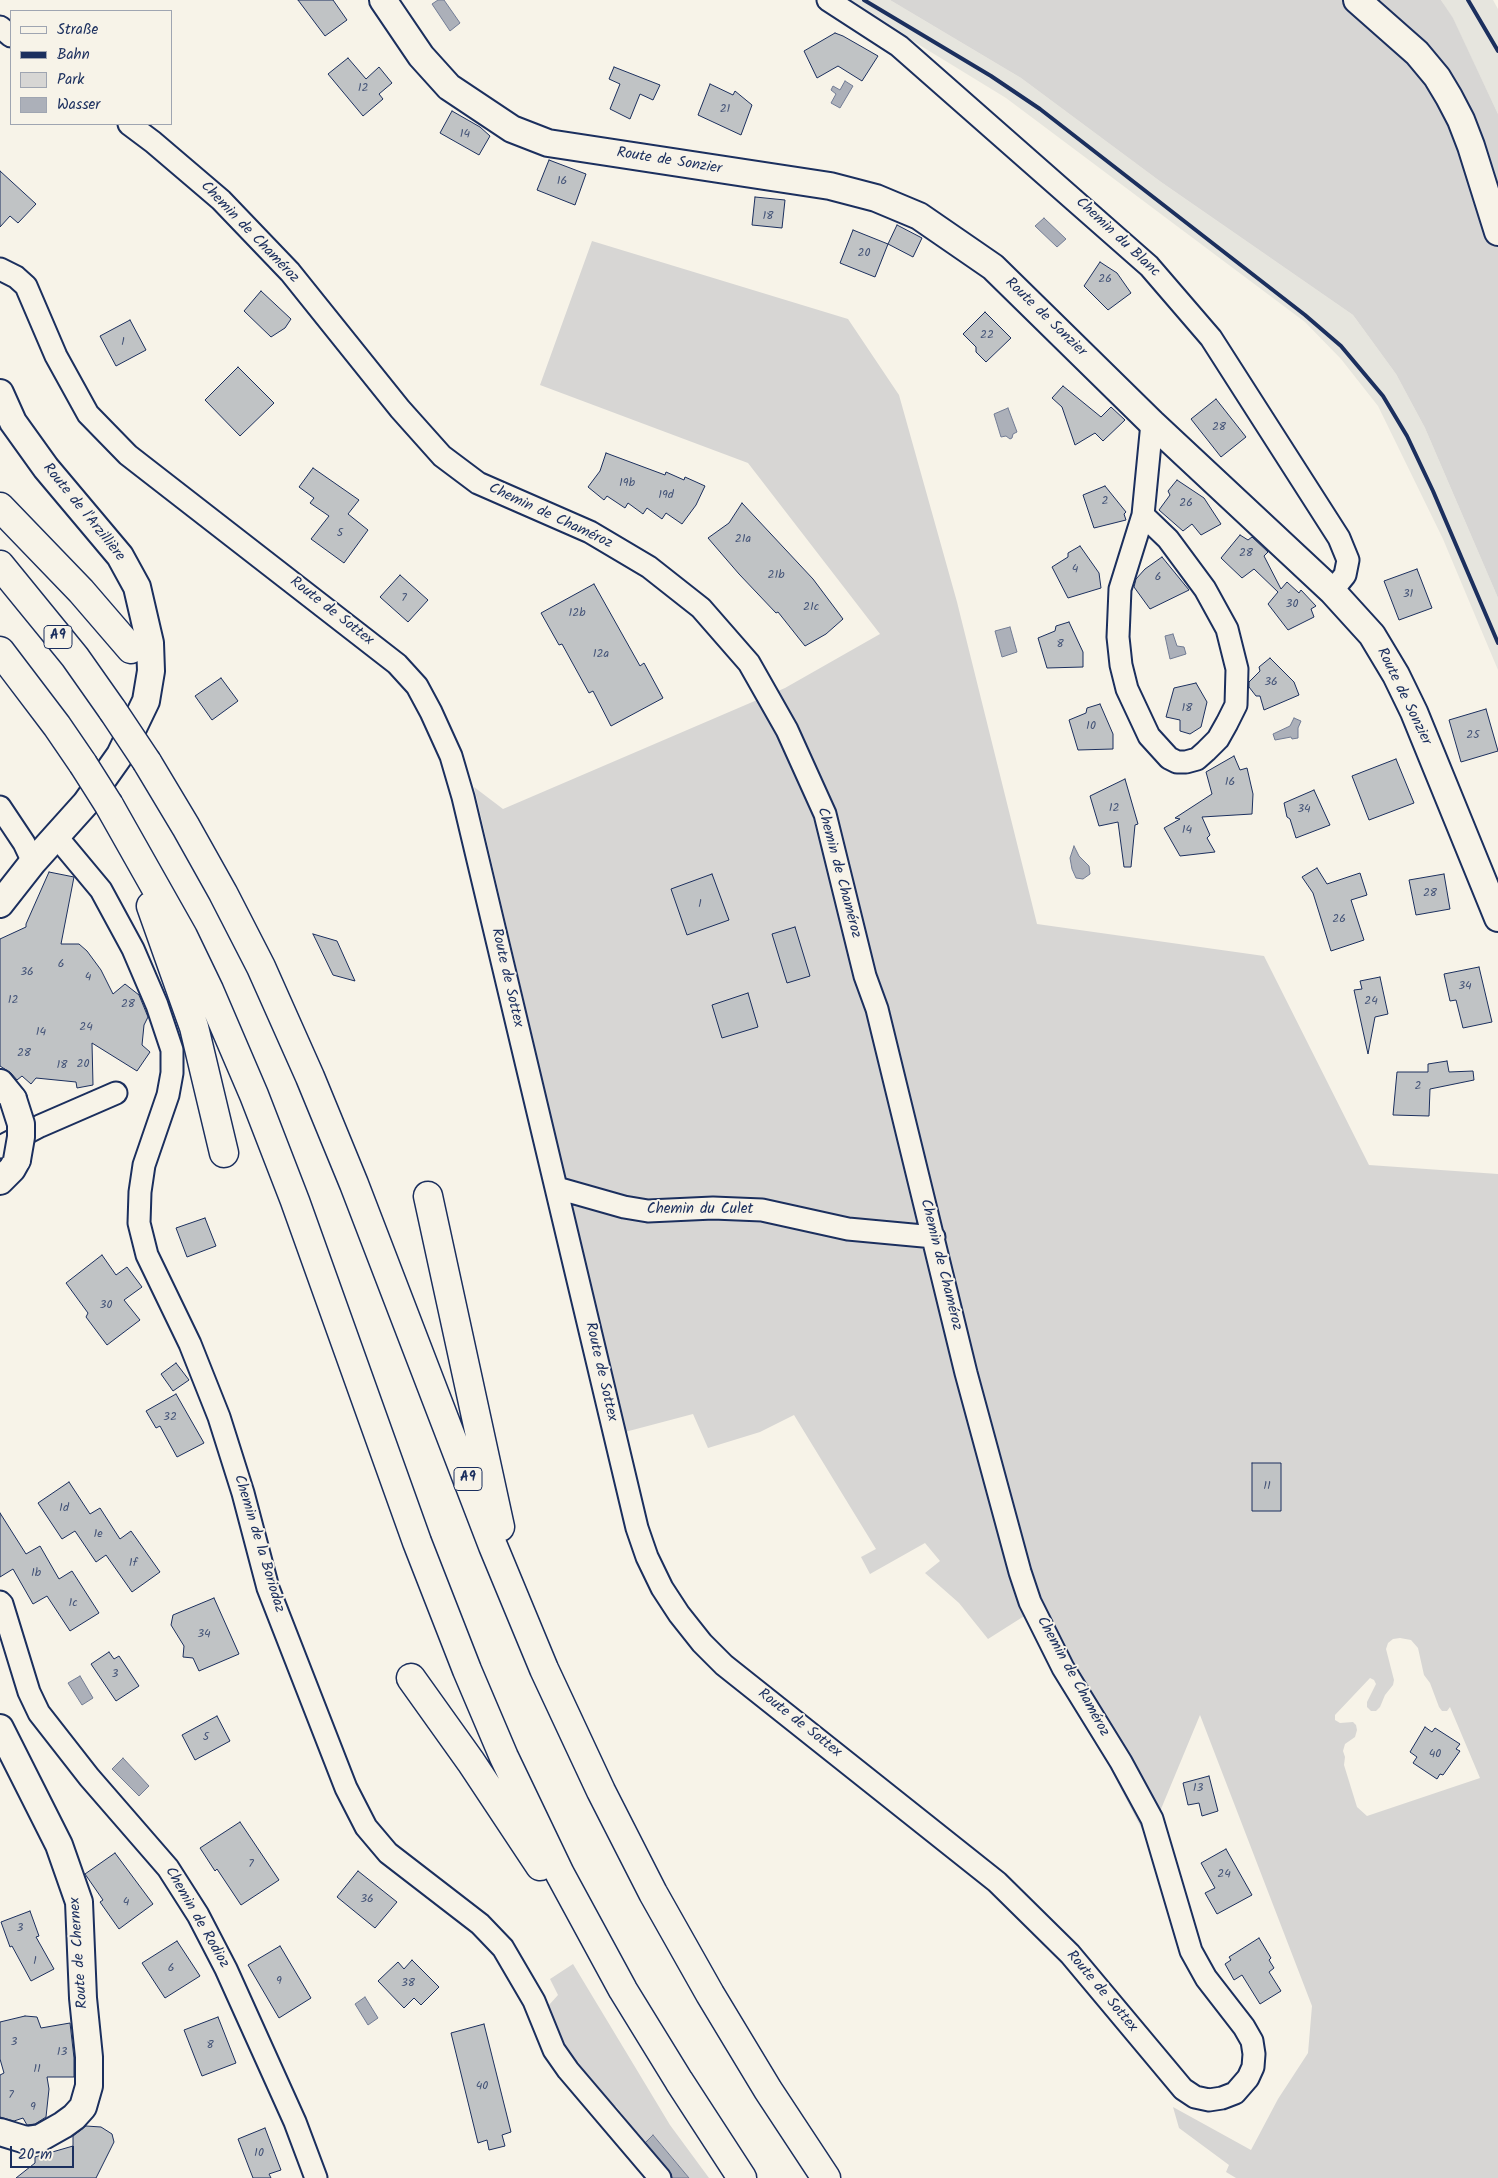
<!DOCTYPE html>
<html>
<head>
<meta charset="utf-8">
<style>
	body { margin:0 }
	#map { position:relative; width:1498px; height:2178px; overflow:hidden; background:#f7f3e8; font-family:Kalam,sans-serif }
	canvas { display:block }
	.legend { position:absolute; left:10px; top:10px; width:162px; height:115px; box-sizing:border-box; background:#f7f3e8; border:1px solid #9fa5b1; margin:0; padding:6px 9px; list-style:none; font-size:15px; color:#1b2f5e }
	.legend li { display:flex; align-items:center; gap:10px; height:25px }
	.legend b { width:25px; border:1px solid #9fa5b1 }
	.scale { position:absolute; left:10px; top:2146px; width:64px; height:22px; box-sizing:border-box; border:2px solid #1b2f5e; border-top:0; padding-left:6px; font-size:15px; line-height:18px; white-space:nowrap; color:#1b2f5e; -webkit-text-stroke:4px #f7f3e8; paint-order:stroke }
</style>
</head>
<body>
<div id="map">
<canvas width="1498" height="2178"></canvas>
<ul class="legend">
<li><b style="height:6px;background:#f7f3e8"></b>Straße</li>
<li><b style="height:6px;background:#1b2f5e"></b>Bahn</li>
<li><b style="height:14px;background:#d7d6d4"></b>Park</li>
<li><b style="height:14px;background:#acb0b9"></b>Wasser</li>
</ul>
<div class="scale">20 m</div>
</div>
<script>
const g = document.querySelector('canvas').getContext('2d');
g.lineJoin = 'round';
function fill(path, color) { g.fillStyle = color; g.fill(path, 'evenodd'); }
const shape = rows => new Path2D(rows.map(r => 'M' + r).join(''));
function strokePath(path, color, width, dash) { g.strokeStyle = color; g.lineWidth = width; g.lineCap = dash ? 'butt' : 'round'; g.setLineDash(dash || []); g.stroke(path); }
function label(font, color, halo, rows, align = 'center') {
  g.font = font + ' Kalam,sans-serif'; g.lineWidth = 4; g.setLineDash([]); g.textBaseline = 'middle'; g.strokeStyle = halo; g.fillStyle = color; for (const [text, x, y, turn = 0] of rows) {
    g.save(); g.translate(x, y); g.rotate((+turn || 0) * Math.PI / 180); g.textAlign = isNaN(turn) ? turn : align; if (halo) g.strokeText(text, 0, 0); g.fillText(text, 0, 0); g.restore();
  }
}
fill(shape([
	[846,0,890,0,1021,78,1161,182,1353,315,1396,374,1425,428,1498,598,1498,670,1443,539,1378,406,1341,359,1305,322,1006,98],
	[1441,0,1493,0,1498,9,1498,114,1453,19]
]), '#e6e5de');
fill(shape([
	[890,0,1441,0,1453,18,1498,114,1498,598,1425,428,1396,374,1353,315,1161,182,1021,78],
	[592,241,848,319,899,395,957,602,1037,924,1264,956,1369,1165,1498,1174,1498,2178,1236,2178,1226,2172,1229,2165,1179,2128,1173,2107,1251,2150,1278,2099,1308,2053,1312,2006,1200,1715,1161,1809,1144,1833,1029,1613,988,1639,959,1603,925,1573,940,1561,925,1543,870,1574,861,1557,876,1549,794,1415,760,1432,708,1448,693,1414,625,1432,474,787,503,809,785,688,880,634,748,463,540,385],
	[1400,1638,1411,1640,1418,1648,1424,1675,1430,1683,1439,1707,1442,1711,1447,1711,1450,1707,1480,1778,1367,1816,1357,1807,1344,1765,1345,1757,1343,1751,1345,1744,1355,1737,1357,1730,1356,1725,1353,1722,1340,1723,1335,1720,1335,1715,1370,1678,1374,1680,1376,1684,1367,1702,1367,1707,1371,1711,1376,1711,1380,1707,1385,1695,1393,1685,1394,1680,1386,1649,1388,1643,1393,1639],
	[573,1964,670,2125,709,2178,689,2178,654,2136,644,2144,616,2106,611,2111,562,2047,549,2018,549,2005,558,1995,550,1979]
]), '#d7d6d4');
const water = shape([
	[438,0,444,0,460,23,450,31,432,4,438,0],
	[845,81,853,86,840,108,831,103,836,94,831,90,833,86,840,90,845,81],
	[1044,218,1066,239,1057,247,1035,226,1044,218],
	[1008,408,1017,432,1013,434,1012,438,1010,439,1006,436,1001,437,994,414,1008,408],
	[1010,627,1017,652,1002,657,995,631,1010,627],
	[1173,634,1177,646,1184,647,1186,654,1170,659,1165,636,1173,634],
	[1294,718,1301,721,1298,728,1298,738,1292,739,1291,737,1275,740,1273,734,1290,726,1294,718],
	[1074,846,1079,856,1089,866,1090,874,1083,879,1076,878,1072,869,1070,858,1074,846],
	[80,1676,93,1698,82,1705,68,1683,80,1676],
	[123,1758,149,1786,139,1796,112,1769,123,1758],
	[365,1997,378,2018,368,2025,355,2004,365,1997],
	[653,2135,689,2178,673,2178,644,2144,653,2135]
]);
fill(water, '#acb0b9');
strokePath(water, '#727c95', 1);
const building = shape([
	[298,0,333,0,347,20,325,36,298,0],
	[835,33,843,36,878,56,862,81,838,66,817,78,804,51,835,33],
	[348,58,366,79,379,67,392,83,379,94,383,99,363,116,328,74,348,58],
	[614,67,660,85,653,100,640,94,630,119,610,109,620,84,609,79,614,67],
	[710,84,733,95,735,91,752,105,741,135,698,115,710,84],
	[452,111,480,127,490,136,479,155,440,133,452,111],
	[549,160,586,174,575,205,537,190,549,160],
	[0,171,36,204,18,223,10,216,0,227,0,171],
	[755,197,785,200,782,228,752,225,755,197],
	[897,225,922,238,913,257,888,244,897,225],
	[853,230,888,244,875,277,840,263,853,230],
	[1100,262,1117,273,1131,293,1108,310,1084,286,1100,262],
	[261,291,291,319,285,328,271,337,244,311,261,291],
	[985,312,1011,338,986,362,976,352,976,347,963,334,985,312],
	[130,320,146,350,116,366,100,336,130,320],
	[238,367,274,403,240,436,205,400,238,367],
	[1063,386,1101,417,1111,407,1125,420,1103,441,1095,433,1075,445,1062,407,1052,398,1063,386],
	[1216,399,1246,437,1221,457,1191,419,1216,399],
	[606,453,665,475,666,472,684,480,685,477,705,486,696,505,682,524,666,513,662,519,647,508,643,514,628,503,625,508,607,496,604,500,588,487,600,471,606,453],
	[313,468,359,500,348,514,368,530,344,563,311,539,329,516,310,503,314,498,299,487,313,468],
	[1177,480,1204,498,1221,524,1201,535,1192,524,1183,531,1159,510,1170,495,1168,491,1177,480],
	[1105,486,1126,512,1124,514,1126,520,1094,528,1083,495,1105,486],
	[742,503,813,579,843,619,826,634,805,646,778,612,776,613,739,574,708,538,729,523,742,503],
	[1240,535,1248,540,1252,537,1268,552,1264,556,1281,589,1287,582,1299,593,1301,590,1316,606,1311,609,1314,617,1288,630,1268,604,1278,592,1254,569,1242,578,1221,558,1240,535],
	[1080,546,1099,573,1101,588,1068,598,1052,567,1068,557,1068,553,1080,546],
	[1162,557,1189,590,1150,609,1134,587,1136,579,1145,569,1162,557],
	[1417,569,1432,608,1399,620,1384,581,1417,569],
	[400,575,428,600,408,622,380,597,400,575],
	[594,584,640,666,644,663,663,698,611,726,593,691,589,693,562,644,559,645,541,613,594,584],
	[1069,622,1083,652,1083,667,1047,668,1038,638,1055,631,1056,626,1069,622],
	[1270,658,1294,682,1299,695,1264,710,1260,696,1256,696,1249,687,1249,682,1260,671,1259,667,1270,658],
	[221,678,238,701,212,720,195,696,221,678],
	[1196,683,1207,702,1201,727,1190,734,1180,731,1180,720,1166,717,1174,688,1196,683],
	[1100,704,1113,734,1113,749,1078,750,1069,720,1086,713,1087,708,1100,704],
	[1486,709,1498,751,1461,762,1449,720,1486,709],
	[1234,756,1240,770,1247,768,1253,794,1252,814,1202,817,1210,835,1207,838,1215,852,1180,856,1164,828,1180,819,1175,818,1212,794,1206,772,1234,756],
	[1396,759,1414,803,1369,820,1352,776,1396,759],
	[1125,779,1138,824,1135,825,1131,867,1124,867,1118,822,1099,826,1090,796,1125,779],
	[1314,790,1330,825,1296,838,1290,819,1287,817,1284,803,1314,790],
	[1317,868,1327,884,1360,873,1367,895,1351,900,1364,940,1331,951,1313,893,1302,877,1317,868],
	[49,872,74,877,61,944,79,944,87,951,101,970,113,994,125,984,139,995,148,1017,144,1025,142,1045,150,1052,137,1071,92,1043,93,1085,77,1088,76,1082,36,1078,31,1084,22,1076,17,1080,11,1073,0,1066,0,939,26,927,26,924,49,872],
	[712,874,729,920,687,935,671,889,712,874],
	[1444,874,1450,909,1416,915,1409,880,1444,874],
	[795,927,810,976,787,983,772,934,795,927],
	[313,934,337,941,355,981,333,975,313,934],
	[1479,967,1492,1022,1463,1028,1456,1000,1450,1001,1444,974,1479,967],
	[1380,977,1388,1014,1375,1017,1368,1054,1354,990,1362,989,1360,981,1380,977],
	[748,993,758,1027,722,1038,712,1005,748,993],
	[1447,1061,1449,1072,1473,1071,1474,1080,1430,1089,1429,1116,1393,1115,1397,1072,1428,1072,1428,1064,1447,1061],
	[205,1218,216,1246,187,1257,176,1228,205,1218],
	[102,1255,116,1275,127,1267,142,1287,124,1300,140,1320,107,1345,86,1317,88,1313,66,1283,102,1255],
	[176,1363,189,1380,173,1391,161,1374,176,1363],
	[176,1394,204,1443,177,1457,160,1426,156,1428,146,1411,176,1394],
	[1252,1463,1281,1463,1281,1511,1252,1511,1252,1463],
	[69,1482,90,1514,100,1508,120,1539,131,1531,160,1572,132,1592,106,1555,96,1562,75,1531,62,1539,38,1503,69,1482],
	[0,1513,26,1554,40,1546,59,1579,72,1571,99,1613,70,1631,47,1596,33,1604,13,1569,0,1577,0,1513],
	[214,1598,239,1654,199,1671,193,1658,183,1657,184,1646,171,1625,173,1615,214,1598],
	[109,1652,114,1659,119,1656,139,1686,116,1701,91,1664,109,1652],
	[217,1716,230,1741,195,1760,182,1735,217,1716],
	[1425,1727,1432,1732,1435,1728,1460,1744,1456,1749,1460,1751,1443,1775,1440,1774,1437,1779,1413,1763,1417,1757,1410,1752,1425,1727],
	[1209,1776,1218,1811,1202,1816,1199,1803,1188,1805,1183,1783,1209,1776],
	[240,1822,279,1880,241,1905,217,1869,215,1871,200,1848,240,1822],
	[1226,1849,1252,1895,1217,1914,1205,1893,1215,1888,1201,1863,1226,1849],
	[115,1853,153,1904,119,1929,100,1902,103,1900,85,1874,115,1853],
	[358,1871,397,1902,375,1928,337,1897,358,1871],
	[30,1911,39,1936,36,1937,54,1969,31,1981,12,1946,10,1947,1,1922,30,1911],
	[1259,1938,1271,1958,1269,1960,1274,1968,1269,1972,1281,1991,1260,2004,1242,1975,1234,1980,1225,1964,1231,1960,1229,1957,1259,1938],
	[177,1941,200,1976,165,1998,142,1963,177,1941],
	[280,1946,311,1998,279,2018,248,1965,280,1946],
	[412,1960,439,1987,421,2005,414,1998,404,2008,378,1981,398,1962,404,1969,412,1960],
	[25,2016,37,2017,41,2028,70,2023,74,2058,74,2077,47,2077,49,2089,46,2117,35,2124,27,2125,23,2118,14,2121,0,2117,0,2075,4,2073,0,2059,0,2022,25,2016],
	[218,2017,236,2063,202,2076,184,2030,218,2017],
	[484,2024,511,2132,502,2135,505,2146,489,2150,487,2140,478,2143,451,2033,484,2024],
	[86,2126,101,2127,112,2134,114,2142,96,2178,16,2178,35,2163,35,2157,73,2146,73,2136,86,2126],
	[265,2128,281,2170,269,2174,271,2178,253,2178,238,2139,265,2128]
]);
fill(building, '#c0c3c5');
strokePath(building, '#1b2f5e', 1);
const minor = shape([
	[828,0,899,46,1149,266,1211,338,1339,538,1348,560,1345,575,1332,591],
	[0,27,11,36],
	[0,269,16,277,26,286,56,356,88,414,128,455,397,664,417,686,431,712,451,756,463,797,637,1528,647,1557,662,1588,679,1614,702,1643,724,1665,997,1882,1070,1954,1183,2089,1195,2097,1209,2100,1222,2098,1235,2093,1248,2078,1253,2067,1254,2054,1252,2041,1244,2027,1206,1978,1191,1951,1152,1819,1121,1762,1063,1668,1030,1602,1020,1572,966,1373,877,1009,865,976,825,814,787,730,749,663,701,608,649,567,590,532,478,483,442,456,400,409,290,272,221,200,153,142,129,124],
	[1143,515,1168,539,1205,589,1227,629,1237,669,1236,705,1227,723,1218,739,1206,751,1197,759,1186,762,1177,762,1169,758,1149,736,1127,689,1121,665,1118,637,1120,589,1143,515,1152,423],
	[0,807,24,843,33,862],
	[56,836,101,890,133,949,157,1005,172,1050,172,1073,168,1095,144,1165,140,1192,139,1223,147,1255,190,1344,219,1417,243,1493,268,1588,346,1788,366,1827,388,1853,480,1924,503,1948,534,2001,554,2050,568,2070,660,2178],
	[0,1147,40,1126,116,1093],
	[557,1188,624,1207,648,1211,713,1208,762,1210,848,1229,934,1237],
	[0,1602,2,1604,29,1692,39,1713,89,1777,168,1868,198,1915,226,1969,295,2122,316,2178]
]);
const tertiary = shape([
	[383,0,421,56,449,87,512,129,548,143,830,186,876,198,919,216,993,267,1152,423,1332,591,1372,635,1396,675,1414,712,1498,918],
	[1357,0,1417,53,1437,77,1449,97,1461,120,1471,146,1498,232],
	[0,393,13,422,46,468,120,556,137,587,150,643,151,671,146,701,120,755,86,803,33,862,0,904],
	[0,1083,13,1099],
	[0,1181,12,1169,17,1160],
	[0,1728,59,1845,79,1902,83,1998,89,2057,89,2086,83,2107,74,2117,63,2125,40,2138,26,2140,0,2132]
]);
const motorway = shape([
	[0,507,81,591,131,649],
	[0,565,75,657,113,711],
	[0,651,57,726,83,764],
	[147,762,186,827,223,893,261,967,310,1077,354,1184,493,1546,544,1669,601,1791,653,1893,710,1994,768,2090,826,2178],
	[109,805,183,936,209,990,254,1095,295,1201,417,1542,467,1670,504,1757,560,1874,623,1990,679,2081,742,2178],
	[151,906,194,1027,224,1153],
	[428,1196,500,1527],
	[411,1678,471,1762,540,1866]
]);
strokePath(minor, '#1b2f5e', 25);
strokePath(tertiary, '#1b2f5e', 30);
strokePath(motorway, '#1b2f5e', 31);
strokePath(minor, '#f7f3e8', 21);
strokePath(tertiary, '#f7f3e8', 26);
strokePath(motorway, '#f7f3e8', 28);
strokePath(shape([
	[864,0,991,76,1040,109,1305,315,1341,346,1383,396,1407,436,1433,491,1498,643],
	[1468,0,1498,51]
]), '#1b2f5e', 4);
const tertiaryBridge = shape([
	[13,1099,21,1124,21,1137,17,1160]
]);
const motorwayBridge = shape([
	[113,711,147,762],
	[83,764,109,805]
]);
strokePath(tertiaryBridge, '#1b2f5e', 30, []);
strokePath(motorwayBridge, '#1b2f5e', 31, []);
strokePath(tertiaryBridge, '#f7f3e8', 26);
strokePath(motorwayBridge, '#f7f3e8', 28);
label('12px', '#445478', null, [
	["12",363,89],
	["21",725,110],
	["14",465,135],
	["16",562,182],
	["18",768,217],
	["20",864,254],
	["26",1105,280],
	["22",987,336],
	["1",123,343],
	["28",1219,428],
	["19b",627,484],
	["19d",666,496],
	["2",1105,502],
	["26",1186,504],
	["5",340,534],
	["21a",743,540],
	["28",1246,554],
	["4",1075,570],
	["21b",776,576],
	["6",1158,578],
	["31",1408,595],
	["7",404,599],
	["30",1292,605],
	["21c",811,608],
	["12b",577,614],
	["8",1060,645],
	["12a",601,655],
	["36",1271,683],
	["18",1187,709],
	["10",1091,727],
	["25",1473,736],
	["16",1230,783],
	["12",1114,809],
	["34",1304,810],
	["14",1187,831],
	["28",1430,894],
	["1",700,905],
	["26",1339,920],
	["6",61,965],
	["36",27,973],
	["4",88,978],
	["34",1465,987],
	["12",13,1001],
	["24",1371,1002],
	["28",128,1005],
	["24",86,1028],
	["14",41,1033],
	["28",24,1054],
	["20",83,1065],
	["18",62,1066],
	["2",1418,1087],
	["30",106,1306],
	["32",170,1418],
	["11",1267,1487],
	["1d",64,1509],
	["1e",98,1535],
	["1f",133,1564],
	["1b",36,1574],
	["1c",73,1604],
	["34",204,1635],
	["3",115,1675],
	["5",206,1738],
	["40",1435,1755],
	["13",1198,1789],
	["7",251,1865],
	["24",1224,1875],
	["36",367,1900],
	["4",126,1903],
	["3",20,1929],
	["1",35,1962],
	["6",171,1969],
	["9",279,1982],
	["38",408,1984],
	["3",14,2043],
	["8",210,2046],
	["13",62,2053],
	["11",37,2070],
	["40",482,2087],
	["7",11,2096],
	["9",33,2108],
	["10",259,2154]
]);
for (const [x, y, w] of [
	[58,637,28],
	[468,1479,28]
]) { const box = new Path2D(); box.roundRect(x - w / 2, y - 11.5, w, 23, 4); g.fillStyle = '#f7f3e8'; g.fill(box); strokePath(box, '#1b2f5e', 1); }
label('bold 14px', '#1b2f5e', null, [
	["A9",58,637],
	["A9",468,1479]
]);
label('15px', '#1b2f5e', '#f7f3e8', [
	["Route de Sonzier",669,162,9],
	["Chemin de Chaméroz",249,233,46],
	["Chemin du Blanc",1117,238,43],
	["Route de Sonzier",1045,318,44],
	["Route de l'Arzillière",83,513,51],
	["Chemin de Chaméroz",550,517,25],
	["Route de Sottex",331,612,38],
	["Route de Sonzier",1403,697,64],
	["Chemin de Chaméroz",838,873,75],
	["Route de Sottex",506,978,77],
	["Chemin du Culet",700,1210],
	["Chemin de Chaméroz",940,1265,76],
	["Route de Sottex",600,1372,77],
	["Chemin de la Boriodaz",258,1544,73],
	["Chemin de Chaméroz",1072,1677,61],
	["Route de Sottex",799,1724,38],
	["Chemin de Rodioz",196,1918,60],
	["Route de Chernex",80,1953,-94],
	["Route de Sottex",1101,1992,50]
]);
</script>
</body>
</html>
